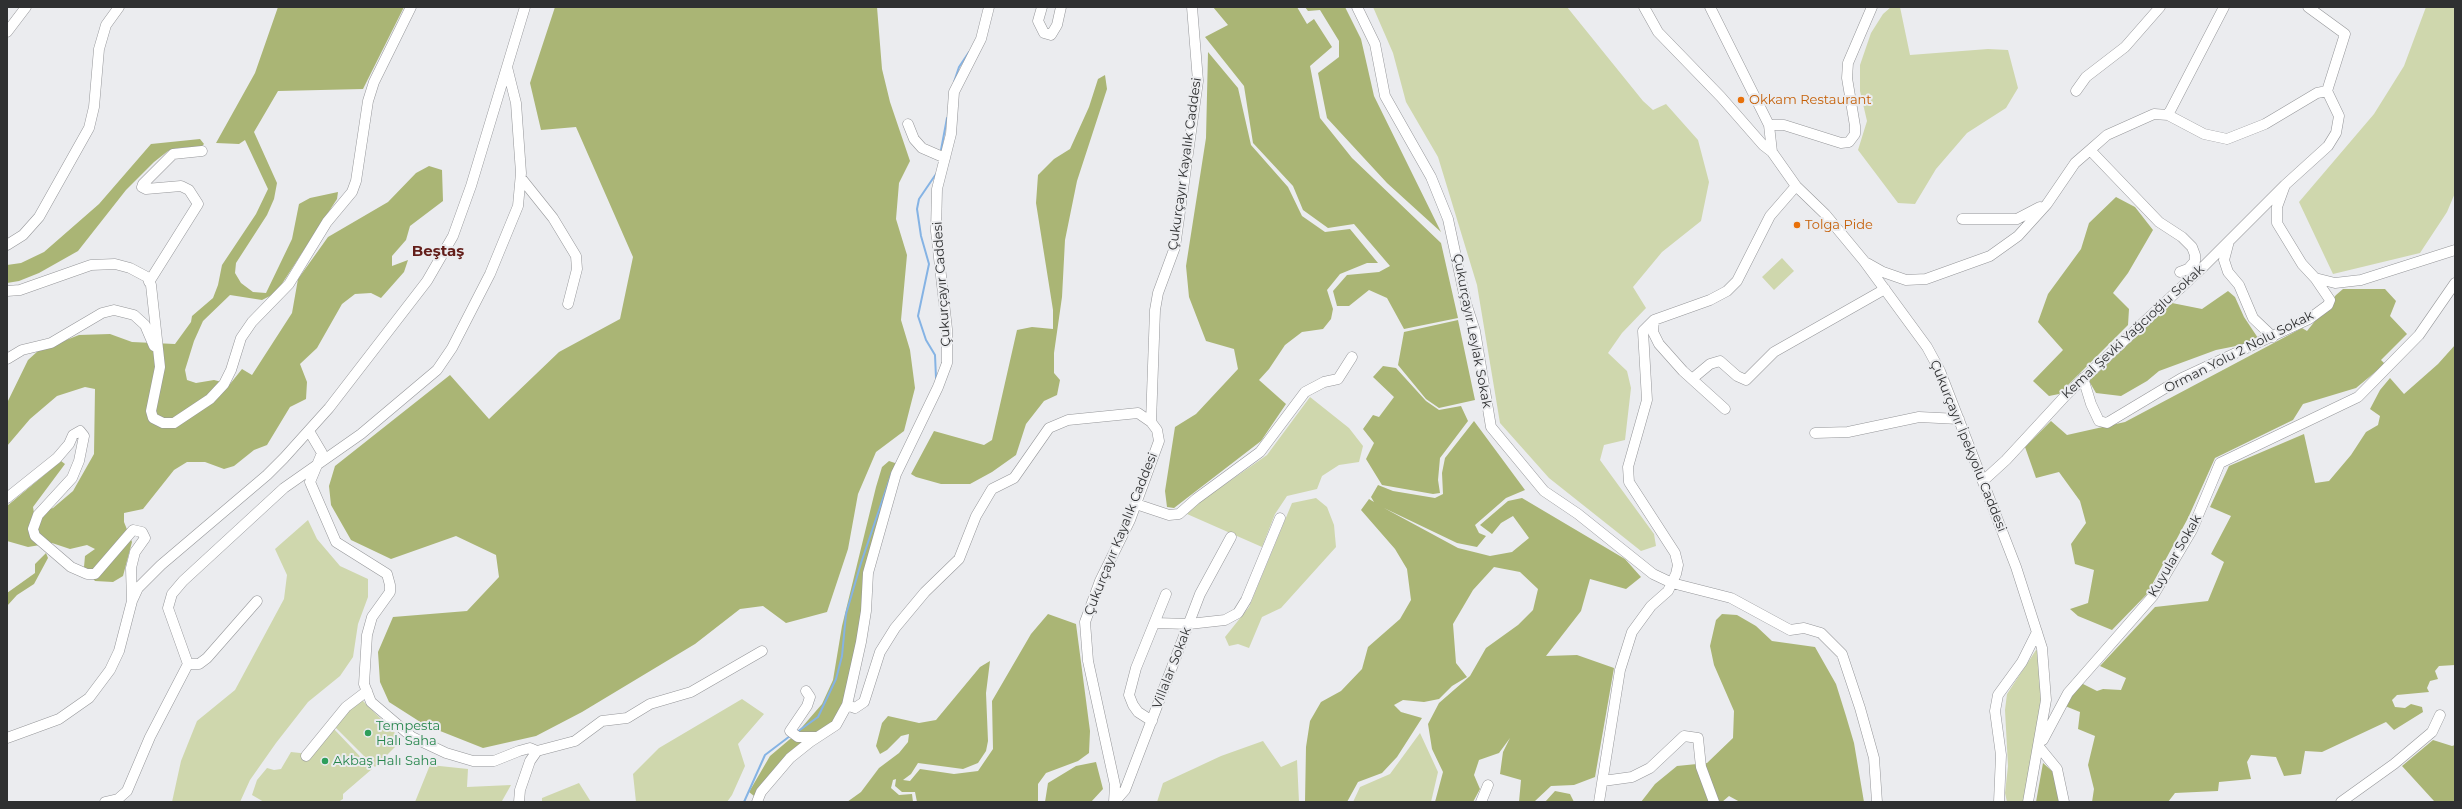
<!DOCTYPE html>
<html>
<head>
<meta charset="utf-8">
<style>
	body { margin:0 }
	#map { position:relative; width:2462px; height:809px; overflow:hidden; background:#ebecef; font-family:Montserrat,sans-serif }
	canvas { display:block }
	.frame { position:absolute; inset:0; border:8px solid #2f3031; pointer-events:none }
</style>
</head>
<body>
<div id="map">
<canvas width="2462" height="809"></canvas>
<div class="frame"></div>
</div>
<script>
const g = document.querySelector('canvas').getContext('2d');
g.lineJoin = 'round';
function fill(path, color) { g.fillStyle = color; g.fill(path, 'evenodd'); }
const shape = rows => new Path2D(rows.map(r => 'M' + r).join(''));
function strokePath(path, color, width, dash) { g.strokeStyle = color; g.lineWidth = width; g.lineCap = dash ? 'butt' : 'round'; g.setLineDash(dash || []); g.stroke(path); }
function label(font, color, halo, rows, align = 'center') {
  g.font = font + ' Montserrat,sans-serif'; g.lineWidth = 4; g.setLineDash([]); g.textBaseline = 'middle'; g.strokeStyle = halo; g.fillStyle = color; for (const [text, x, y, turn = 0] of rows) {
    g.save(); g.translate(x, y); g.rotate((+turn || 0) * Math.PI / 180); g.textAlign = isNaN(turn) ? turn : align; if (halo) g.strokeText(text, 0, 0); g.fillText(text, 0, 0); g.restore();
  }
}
fill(shape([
	[1373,7,1567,7,1643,101,1653,110,1666,104,1698,140,1709,182,1701,221,1662,252,1633,287,1646,308,1622,333,1608,353,1627,371,1631,388,1625,440,1604,445,1600,460,1654,534,1656,546,1641,551,1549,478,1500,423,1477,285,1438,157,1406,102,1393,53],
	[1891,7,1900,7,1910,55,1988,49,2008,50,2018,88,2006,108,1967,133,1936,169,1915,204,1898,203,1858,150,1867,121,1860,91,1860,65,1871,33,1883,14],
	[2426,7,2455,7,2455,193,2447,212,2420,253,2333,274,2299,202,2374,114,2404,66],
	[1782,258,1794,271,1774,290,1762,277],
	[1310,397,1349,428,1363,446,1359,462,1339,465,1322,476,1317,489,1287,496,1275,514,1262,547,1187,514,1201,501,1267,455],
	[1316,498,1327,507,1334,525,1336,547,1281,608,1262,617,1249,648,1238,644,1229,646,1225,637,1249,607,1292,503],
	[308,520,317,539,340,566,368,579,368,597,358,624,353,657,340,676,308,702,276,743,250,780,240,802,172,802,181,761,197,721,235,690,284,599,287,575,275,549],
	[2036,650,2038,651,2041,699,2025,802,2007,802,2005,793,2008,766,2005,710,2007,694],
	[361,699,402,740,375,767,334,726],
	[742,699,764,714,738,744,745,766,732,795,727,802,636,802,633,774,659,748],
	[333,728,372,769,343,794,343,799,338,802,264,802,252,795,257,780,267,768,274,770,281,769,291,752,309,754],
	[1420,733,1438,772,1431,802,1353,802,1360,787,1390,774],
	[1263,741,1281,767,1297,760,1299,802,1157,802,1163,783,1221,756],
	[430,765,468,769,467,787,511,785,502,801,498,802,415,802],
	[579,783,591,802,542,802,542,798]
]), '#cfd7ad');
fill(shape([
	[278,7,404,7,363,89,278,91,254,132,277,183,274,199,267,215,236,263,235,273,241,283,253,292,266,293,292,239,299,204,310,198,338,192,337,199,276,293,262,300,230,295,203,321,194,341,185,370,187,380,196,383,214,380,230,384,242,369,252,375,292,313,298,279,328,237,388,202,416,173,429,166,442,170,443,201,410,226,406,240,392,256,392,266,408,260,404,272,381,298,371,293,355,294,342,304,317,348,300,364,307,382,306,399,290,407,267,445,254,450,234,466,224,469,205,462,187,462,174,470,143,509,124,513,124,522,132,542,123,576,113,582,95,581,84,567,85,556,95,549,87,545,70,549,52,543,28,547,7,541,7,506,61,461,65,464,33,507,34,513,53,508,73,491,94,454,95,389,85,387,57,396,30,419,7,446,7,403,28,360,38,351,79,335,110,334,132,342,175,344,191,322,192,316,213,298,218,285,222,265,256,214,268,189,245,140,239,144,216,143,255,73],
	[555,7,877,7,882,69,890,102,910,161,899,183,896,219,907,255,901,320,910,350,915,388,904,431,876,452,858,494,848,549,827,612,786,623,763,606,740,609,695,644,582,712,536,736,483,748,425,725,389,702,380,682,378,652,393,617,467,611,499,577,496,555,456,536,391,559,351,540,331,505,329,486,335,466,450,375,489,419,559,352,620,319,633,257,576,127,541,130,530,83],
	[1213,7,1297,7,1307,24,1314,19,1332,47,1310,66,1320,118,1352,158,1441,243,1458,318,1404,329,1387,298,1369,290,1349,306,1337,306,1333,291,1347,275,1379,272,1390,266,1354,224,1328,228,1303,210,1293,186,1253,143,1244,86,1205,37,1228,25],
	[1305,7,1345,7,1361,39,1374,96,1441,232,1387,183,1327,118,1318,73,1339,57,1339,41,1320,10,1308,11],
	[1208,52,1238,88,1251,145,1288,187,1302,216,1325,232,1350,229,1378,263,1367,263,1340,274,1327,290,1333,309,1331,319,1323,329,1302,332,1285,345,1269,369,1259,380,1286,404,1261,441,1174,508,1167,507,1165,491,1175,427,1196,414,1238,369,1234,349,1206,341,1189,297,1186,266,1206,138],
	[1105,75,1107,89,1077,181,1065,240,1062,297,1054,353,1054,373,1060,380,1057,395,1044,401,1026,424,1016,455,992,472,970,484,941,484,916,477,911,474,934,431,984,445,992,440,1017,330,1032,327,1053,329,1053,310,1036,203,1038,175,1054,159,1070,149,1089,107,1098,79],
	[200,139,204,144,201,147,178,148,168,151,154,162,126,190,78,251,39,273,19,281,7,283,7,265,21,263,44,252,99,204,151,144],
	[2116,197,2135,207,2153,230,2128,273,2113,293,2129,309,2128,325,2059,394,2049,396,2033,381,2063,350,2038,322,2048,294,2081,249,2089,223],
	[2343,289,2385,289,2396,301,2390,316,2407,334,2381,360,2385,364,2356,388,2303,404,2293,420,2215,458,2188,518,2147,594,2112,630,2078,616,2070,609,2088,603,2094,570,2075,564,2071,544,2086,523,2080,501,2059,472,2036,478,2025,447,2051,421,2067,435,2125,422,2302,328,2307,331,2336,295],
	[2228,291,2235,297,2244,317,2258,338,2241,345,2216,350,2159,371,2147,381,2121,396,2096,393,2089,381,2172,303,2202,309],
	[1458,320,1475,400,1439,408,1426,399,1398,365,1404,332],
	[2455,345,2455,665,2439,666,2435,671,2438,679,2430,681,2427,688,2429,692,2397,695,2392,700,2395,707,2405,708,2411,704,2422,707,2423,712,2394,730,2386,722,2322,752,2305,751,2301,774,2284,776,2276,757,2251,755,2247,762,2251,779,2219,782,2218,791,2175,793,2168,802,2092,802,2094,789,2088,765,2095,736,2078,729,2080,712,2065,706,2081,683,2097,691,2103,689,2121,690,2126,678,2100,666,2155,607,2208,601,2224,562,2211,554,2231,516,2210,507,2229,466,2304,434,2315,483,2329,481,2351,455,2366,432,2378,425,2380,416,2370,409,2380,390,2390,378,2404,394,2438,364],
	[1383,366,1396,368,1426,401,1439,410,1461,406,1468,421,1440,458,1438,480,1440,493,1433,494,1382,485,1366,459,1374,443,1363,429,1373,415,1379,417,1394,397,1373,377],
	[1474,421,1525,490,1506,498,1475,525,1479,533,1486,536,1477,547,1457,543,1384,508,1458,548,1490,556,1512,552,1529,538,1513,516,1501,523,1492,534,1480,525,1508,501,1522,498,1625,559,1641,577,1626,589,1590,579,1581,611,1546,656,1577,655,1614,668,1595,777,1574,785,1551,786,1535,801,1519,802,1521,780,1500,774,1503,752,1510,738,1499,753,1479,760,1474,775,1480,789,1473,802,1435,802,1443,772,1432,749,1428,724,1439,703,1470,676,1486,648,1518,625,1533,610,1538,589,1520,572,1494,567,1473,590,1453,624,1456,663,1467,677,1452,686,1439,699,1424,702,1403,700,1394,705,1401,712,1422,718,1397,757,1382,773,1358,782,1347,802,1305,802,1306,747,1310,721,1321,702,1341,691,1362,669,1368,647,1400,619,1411,600,1407,569,1395,549,1361,510,1369,499,1374,502,1371,497,1378,485,1393,491,1435,498,1443,494,1442,473,1445,458],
	[889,461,898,464,891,481,844,706,837,718,767,780,754,796,749,792,770,756,796,734,822,704,833,680,842,626,876,487,882,467],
	[46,553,48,558,34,584,17,595,7,606,7,593,35,573,35,564],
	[1048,614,1076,624,1090,731,1089,753,1078,761,1046,773,1038,784,1038,802,917,802,915,792,902,792,895,786,896,779,893,780,891,788,899,795,912,794,913,802,847,802,861,792,879,768,899,753,908,742,909,734,901,736,887,750,880,754,876,746,882,723,888,716,919,723,936,720,980,667,990,661,986,693,988,741,986,751,978,763,963,769,918,763,911,774,903,780,910,781,920,769,954,774,978,771,993,749,992,701,1031,634],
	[1722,614,1737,615,1756,626,1772,641,1815,647,1836,684,1846,716,1854,743,1864,802,1740,802,1729,796,1722,802,1641,802,1655,784,1677,766,1707,763,1733,738,1734,711,1714,665,1710,646,1716,620],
	[2433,740,2452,746,2455,745,2455,802,2433,802,2434,801,2402,766],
	[1096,762,1103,789,1091,802,1045,802,1048,783,1076,766],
	[2043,763,2053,772,2060,802,2036,802],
	[1555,791,1570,794,1574,802,1545,802]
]), '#aab575');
strokePath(shape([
	[954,82,959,67,969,52],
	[941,150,947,118],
	[936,174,919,199,917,209,921,236,929,264,918,316,926,340,935,355,936,378],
	[797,732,818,717,836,679,842,656,846,614,861,563,892,472],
	[744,802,765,755,790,736]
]), '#85b3e4', 2);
const minor = shape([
	[1042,7,1038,21,1044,33,1051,35,1057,25,1061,7],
	[1357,7,1375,44,1385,96,1431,177,1448,219,1466,303,1475,331,1491,427,1544,491,1578,514,1653,574,1672,583,1731,598,1790,630,1804,628,1821,633,1842,654,1860,708,1874,758,1877,802],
	[1644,7,1658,32,1721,97,1763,145,1772,152],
	[1710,7,1769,125,1772,152,1796,186,1825,214,1864,261,1927,347,1940,371,2016,567,2042,648,2046,700,2028,802],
	[2308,7,2345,34,2327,91],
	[7,32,26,7],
	[2076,91,2086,77,2125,47,2160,7],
	[2327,91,2339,116,2336,133,2328,146,2285,185,2277,207,2277,223,2302,264,2315,278,2335,283,2361,280,2455,250],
	[2168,115,2224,7],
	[908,124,914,139,922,148,945,158],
	[1769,125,1784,125,1841,143,1849,142,1855,134,1855,126,1847,78,1848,63,1872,7],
	[2090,150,2159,222,2182,237,2192,247,2195,255,2195,261,2188,269,2180,272],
	[521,178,553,218,576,256,577,269,568,304],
	[1962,219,2017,219,2040,207],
	[2229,241,2224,260,2228,272,2239,285,2253,318,2273,337],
	[7,245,23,235,39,217,89,128,94,107,99,49,106,25,119,7],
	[1867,263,1883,272,1906,280,1926,279,1990,256,2018,236,2047,204,2075,163,2090,150,2107,135,2154,114,2168,115,2204,134,2227,139,2265,124,2317,93,2327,91],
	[149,282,198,204,189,190,181,186,146,189,142,187,143,184,173,154,202,151],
	[7,291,20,290,91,265,115,264,130,268,147,277,151,285,160,367,151,411,153,418,163,423,174,423,210,399,224,384,231,370,241,338,252,322,289,284,327,222,352,192,356,181,368,101,374,82,411,7],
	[1654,320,1653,332,1659,344,1683,371,1725,409],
	[7,359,22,350,51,343,102,313,114,310,134,315,145,325,154,346],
	[2083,378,2091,404,2099,421,2107,423,2182,378,2309,319,2328,305,2330,300,2315,278],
	[1692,379,1710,364,1720,361,1737,376,1746,380,1774,352,1885,289],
	[309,431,322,453,310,482,336,542,387,574,390,585,390,592,372,617,367,635,364,684,371,702,412,737,446,753,473,761,494,761,519,751,530,748,537,751],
	[1815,433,1848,432,1919,417,1959,419],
	[1983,481,2006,460,2067,394,2202,268,2285,185],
	[7,498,57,458,69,444,73,435,80,431,84,436,79,461,72,478,38,515,33,529,35,536,71,567,87,574,95,574,133,530,142,532,145,538,135,552,131,568,132,601],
	[1136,504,1169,515,1179,514,1196,499,1260,452,1305,392,1324,382,1338,379,1352,357],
	[1155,623,1189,624,1225,620,1238,613,1246,600,1280,518],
	[188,664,199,664,207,658,257,601],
	[806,691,810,697,807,706,790,731,798,737,816,737],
	[847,705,855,708,864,702,880,652,895,628,925,592,959,559,976,516,992,489,1014,478,1049,428,1068,420,1138,413,1151,422],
	[1152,721,1138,712,1133,705,1129,695,1136,668,1166,594],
	[7,738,59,719,89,698,110,670,119,651,132,601,138,588,161,565,267,475,284,458,329,408,427,281,453,236,471,186,525,7],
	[2043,740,2068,693,2153,596,2192,530,2220,463,2358,397,2419,335,2455,283],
	[2039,747,2057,769,2064,802],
	[306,756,346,707,367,691],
	[1603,781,1632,777,1650,768,1684,736,1698,738,1701,767,1714,802],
	[1115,797,1118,798,1125,790,1200,594,1231,537],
	[105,802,118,799,127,791,150,737,188,664,168,608,172,594,183,581,284,488,361,434,437,370,452,348,490,274,518,206,521,173,516,103,507,67],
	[519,802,520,790,530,761,537,751,575,741,602,721,627,718,650,704,691,692,762,651],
	[757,802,761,792,790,758,810,742,836,725,847,705,861,642,866,611,868,573,896,474,938,387,947,363,947,329,936,231,937,189,951,134,954,92,981,39,989,7],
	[1114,802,1115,785,1088,661,1085,622,1100,581,1130,520,1159,441,1157,430,1151,422,1155,310,1158,293,1175,247,1198,81,1192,7],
	[1481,802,1488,785],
	[1599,802,1620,670,1632,632,1651,606,1668,591,1676,574,1678,565,1675,553,1629,482,1628,467,1647,400,1643,331,1654,320,1710,300,1727,291,1737,281,1770,216,1796,186],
	[1999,802,2001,755,1995,711,1998,695,2022,662,2037,632],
	[2341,802,2394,764,2432,732,2440,715]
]);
strokePath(minor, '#959699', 11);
strokePath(minor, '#fff', 10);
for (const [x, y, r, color] of [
	[1741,100,4,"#e8710a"],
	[1797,225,4,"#e8710a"],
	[368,733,4,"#2e9e5b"],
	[325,761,4,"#2e9e5b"]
]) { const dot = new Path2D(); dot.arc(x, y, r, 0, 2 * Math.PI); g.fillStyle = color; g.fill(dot); strokePath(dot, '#ebecef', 1.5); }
label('13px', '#c56008', '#ebecef', [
	["Okkam Restaurant",1749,100],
	["Tolga Pide",1805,225]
], 'left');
label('13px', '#2f3031', '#ebecef', [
	["Çukurçayır Kayalık Caddesi",1185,164,-82],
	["Çukurçayır Caddesi",942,284,-94],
	["Çukurçayır Leylak Sokak",1472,331,79],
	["Kemal Şevki Yağcıoğlu Sokak",2133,332,-43],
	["Orman Yolu 2 Nolu Sokak",2239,352,-27],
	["Çukurçayır İpekyolu Caddesi",1968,446,68],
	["Çukurçayır Kayalık Caddesi",1121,534,-68],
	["Kuyular Sokak",2175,556,-60],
	["Villalar Sokak",1172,668,-69]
]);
label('13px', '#27864d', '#ebecef', [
	["Tempesta",376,726],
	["Halı Saha",376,741],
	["Akbaş Halı Saha",333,761]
], 'left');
label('bold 15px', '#631e1a', '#ebecef', [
	["Beştaş",438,252]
]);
</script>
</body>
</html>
